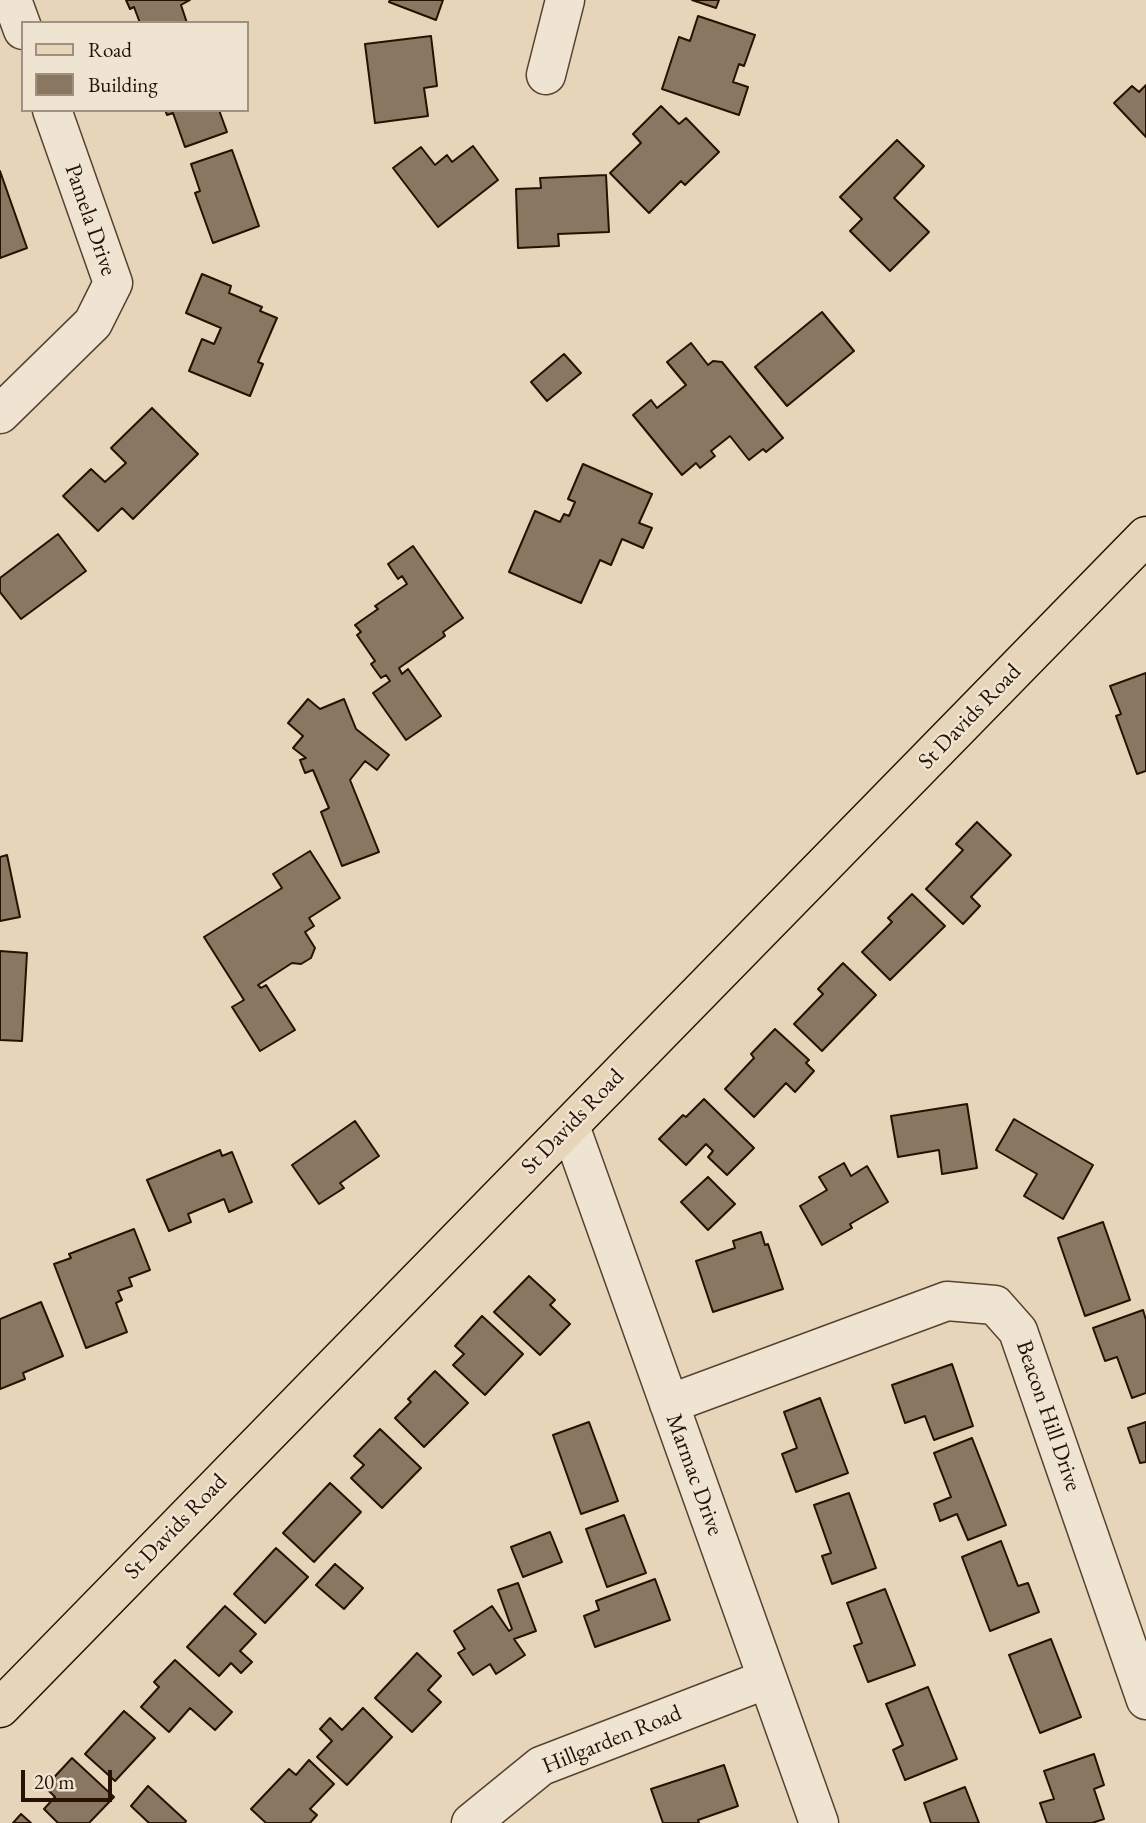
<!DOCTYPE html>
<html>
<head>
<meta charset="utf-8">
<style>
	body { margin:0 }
	#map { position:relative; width:1146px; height:1823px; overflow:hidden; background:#e7d5ba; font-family:"EB Garamond",serif }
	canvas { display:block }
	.legend { position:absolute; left:21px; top:21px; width:228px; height:91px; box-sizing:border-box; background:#efe4d2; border:2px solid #9f907f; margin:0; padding:9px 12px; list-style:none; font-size:21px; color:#261102 }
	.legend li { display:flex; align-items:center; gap:14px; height:35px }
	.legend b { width:35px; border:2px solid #9f907f }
	.scale { position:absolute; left:21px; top:1770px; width:91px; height:32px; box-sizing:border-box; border:4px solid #261102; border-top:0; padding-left:9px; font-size:21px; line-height:24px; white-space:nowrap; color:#261102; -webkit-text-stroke:5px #efe4d2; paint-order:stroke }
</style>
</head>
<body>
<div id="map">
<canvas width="1146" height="1823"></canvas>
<ul class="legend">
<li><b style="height:9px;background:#e7d5ba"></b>Road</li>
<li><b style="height:19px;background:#8a7762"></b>Building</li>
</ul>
<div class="scale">20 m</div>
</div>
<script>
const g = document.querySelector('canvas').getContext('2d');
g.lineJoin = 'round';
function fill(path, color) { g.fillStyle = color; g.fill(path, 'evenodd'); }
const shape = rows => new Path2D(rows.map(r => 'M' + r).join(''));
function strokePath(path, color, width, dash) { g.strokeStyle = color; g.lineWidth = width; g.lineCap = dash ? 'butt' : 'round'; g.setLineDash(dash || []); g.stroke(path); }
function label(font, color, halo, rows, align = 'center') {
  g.font = font + ' "EB Garamond",serif'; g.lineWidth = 5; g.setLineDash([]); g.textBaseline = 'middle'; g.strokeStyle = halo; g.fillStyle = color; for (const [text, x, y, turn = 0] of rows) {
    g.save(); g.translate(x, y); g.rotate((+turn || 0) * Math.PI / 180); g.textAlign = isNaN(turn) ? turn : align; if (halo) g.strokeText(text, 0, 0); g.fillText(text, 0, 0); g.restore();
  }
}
const building = shape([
	[126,0,190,0,181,5,187,23,140,23,134,7,130,9,126,0],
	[390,0,443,0,436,20,389,2,390,0],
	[692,0,719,0,716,8,692,0],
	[698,16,755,35,744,66,739,64,733,82,748,87,739,115,662,89,679,37,690,41,698,16],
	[431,36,437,86,424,88,428,116,375,123,365,44,431,36],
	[1146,85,1146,137,1114,103,1132,86,1139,92,1146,85],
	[661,106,679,124,686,118,719,152,685,185,681,181,649,213,610,173,641,143,633,134,661,106],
	[165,110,219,110,227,132,185,147,173,113,167,115,165,110],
	[897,140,924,166,894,198,929,232,890,271,850,231,862,219,840,197,897,140],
	[473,146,498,180,438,227,393,168,421,147,435,165,447,155,452,162,473,146],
	[232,150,259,226,213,243,195,193,200,191,191,164,232,150],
	[0,171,27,248,0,258,0,171],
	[606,175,609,232,558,234,559,246,518,248,516,189,541,188,540,178,606,175],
	[202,274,231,286,229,293,262,307,260,311,277,318,258,362,263,364,250,396,189,371,202,339,214,344,221,328,186,313,202,274],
	[822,312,854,351,787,406,755,367,822,312],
	[691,343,708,365,713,361,722,362,783,438,766,452,763,449,749,460,730,436,711,451,715,456,700,468,696,463,682,475,633,415,651,400,657,408,686,385,667,362,691,343],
	[564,354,581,373,547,401,531,382,564,354],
	[152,408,198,454,133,519,122,508,98,531,63,496,91,469,105,482,126,463,111,448,152,408],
	[583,464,652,494,639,523,652,528,643,548,622,539,611,565,600,560,581,603,509,572,535,511,560,522,564,514,569,516,575,502,568,499,583,464],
	[58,534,86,571,21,619,0,592,0,578,58,534],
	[413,546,463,618,443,632,445,636,399,668,402,674,408,669,441,716,406,740,373,693,390,681,386,675,381,678,371,664,375,661,357,635,361,632,355,625,378,609,375,606,407,584,402,576,398,579,388,564,413,546],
	[1146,673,1146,771,1137,774,1116,716,1121,714,1110,686,1146,673],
	[308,699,320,709,344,699,356,729,389,755,377,770,365,761,350,780,379,852,342,866,321,812,329,808,313,770,305,773,300,760,306,758,293,748,303,736,288,723,308,699],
	[977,822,1011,855,971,897,980,906,963,924,926,889,963,850,956,844,977,822],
	[310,851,340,898,309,918,314,926,305,932,315,948,311,958,301,964,292,963,258,985,261,988,266,985,295,1030,260,1051,232,1007,244,1000,204,937,282,888,273,874,310,851],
	[7,855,20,917,0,921,0,857,7,855],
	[912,894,945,926,890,980,862,952,892,922,888,918,912,894],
	[0,951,27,953,22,1041,0,1040,0,951],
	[843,963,876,995,822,1051,794,1024,823,994,818,989,843,963],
	[775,1029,809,1060,806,1063,814,1071,795,1092,786,1083,754,1117,725,1089,754,1058,751,1054,775,1029],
	[704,1099,754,1148,727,1175,708,1157,713,1151,706,1144,686,1165,659,1139,683,1115,686,1117,704,1099],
	[967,1104,977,1168,942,1174,939,1150,898,1157,891,1116,967,1104],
	[1014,1119,1093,1165,1063,1219,1024,1196,1037,1174,996,1150,1014,1119],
	[355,1121,379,1156,340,1183,344,1188,319,1204,292,1165,355,1121],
	[220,1150,222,1156,232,1152,252,1202,229,1212,224,1199,188,1214,191,1222,169,1231,147,1180,220,1150],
	[844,1163,851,1176,867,1166,888,1202,850,1224,852,1228,822,1245,800,1206,827,1190,819,1177,844,1163],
	[708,1177,735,1204,708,1230,681,1202,708,1177],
	[1103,1222,1130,1300,1085,1316,1058,1238,1103,1222],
	[134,1229,150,1270,129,1278,132,1286,118,1291,122,1300,116,1303,127,1332,86,1348,54,1264,71,1258,69,1254,134,1229],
	[761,1232,765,1245,768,1244,783,1289,713,1312,696,1261,735,1248,733,1241,761,1232],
	[529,1276,555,1300,550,1305,570,1324,540,1355,494,1312,529,1276],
	[41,1302,63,1356,23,1373,25,1379,0,1389,0,1319,41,1302],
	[1143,1310,1146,1320,1146,1393,1132,1398,1117,1357,1105,1361,1093,1328,1143,1310],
	[482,1316,523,1354,485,1395,453,1365,464,1354,455,1346,482,1316],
	[952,1364,973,1426,934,1440,925,1416,905,1423,892,1385,952,1364],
	[435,1371,468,1403,424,1447,395,1418,411,1402,408,1399,435,1371],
	[820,1398,848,1473,796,1492,782,1454,797,1448,784,1412,820,1398],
	[589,1422,618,1501,581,1514,553,1435,589,1422],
	[1146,1422,1146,1462,1140,1463,1128,1428,1146,1422],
	[380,1429,421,1468,382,1508,351,1478,364,1465,354,1456,380,1429],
	[972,1438,1006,1525,968,1540,957,1514,940,1521,934,1504,951,1497,934,1453,972,1438],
	[330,1483,361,1512,314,1562,283,1533,330,1483],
	[849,1493,876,1568,832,1584,822,1556,831,1553,814,1505,849,1493],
	[624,1515,646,1573,607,1587,586,1529,624,1515],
	[550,1532,562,1562,523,1577,511,1547,550,1532],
	[1001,1541,1018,1586,1028,1583,1039,1612,990,1631,962,1557,1001,1541],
	[276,1548,308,1577,265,1623,234,1594,276,1548],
	[335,1564,363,1588,344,1609,316,1585,335,1564],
	[655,1579,670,1620,595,1647,584,1616,599,1610,596,1601,655,1579],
	[518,1583,536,1631,514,1639,525,1655,496,1674,490,1664,473,1675,458,1653,465,1649,454,1631,492,1606,509,1631,512,1629,498,1590,518,1583],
	[885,1589,915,1665,868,1682,854,1646,862,1643,847,1603,885,1589],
	[225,1606,256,1634,240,1651,252,1662,241,1673,231,1663,219,1676,187,1647,225,1606],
	[1051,1639,1081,1717,1040,1733,1009,1655,1051,1639],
	[417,1653,441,1676,428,1690,441,1702,412,1732,375,1698,417,1653],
	[175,1660,232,1712,215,1730,190,1708,169,1732,141,1707,159,1687,154,1682,175,1660],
	[928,1687,957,1759,905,1780,893,1750,903,1745,886,1704,928,1687],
	[363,1708,392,1737,347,1785,317,1757,332,1741,320,1729,330,1718,342,1730,363,1708],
	[124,1711,155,1738,115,1781,85,1754,124,1711],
	[1094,1754,1104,1785,1094,1789,1104,1819,1092,1823,1047,1823,1040,1803,1054,1799,1044,1771,1094,1754],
	[72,1758,114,1797,89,1823,58,1823,44,1809,55,1797,45,1787,72,1758],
	[309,1760,334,1784,310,1809,317,1815,310,1823,266,1823,251,1809,289,1769,296,1775,309,1760],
	[724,1765,738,1806,698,1820,699,1823,663,1823,651,1789,724,1765],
	[148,1786,186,1821,185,1823,149,1823,131,1806,148,1786],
	[965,1787,979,1823,931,1823,924,1803,965,1787],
	[21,1814,31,1823,13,1823,21,1814]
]);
fill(building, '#8a7762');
strokePath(building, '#261102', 2);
const minor = shape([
	[12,0,23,30],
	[546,75,565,0],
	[0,414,93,323,113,283,52,110],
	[570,1126,819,1823],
	[669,1404,947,1301,995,1305,1018,1331,1146,1700],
	[471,1823,541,1766,767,1679]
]);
const major = shape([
	[0,1708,1146,536]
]);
strokePath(minor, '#564230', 41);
strokePath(major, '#261102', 41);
strokePath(minor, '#efe4d2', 38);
strokePath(major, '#e7d5ba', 38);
label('23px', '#261102', '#efe4d2', [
	["Pamela Drive",90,220,71],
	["St Davids Road",970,717,-46],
	["St Davids Road",573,1122,-46],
	["Beacon Hill Drive",1048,1416,71],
	["Marmac Drive",694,1475,70],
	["St Davids Road",176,1527,-46],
	["Hillgarden Road",612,1740,-22]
]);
</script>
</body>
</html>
